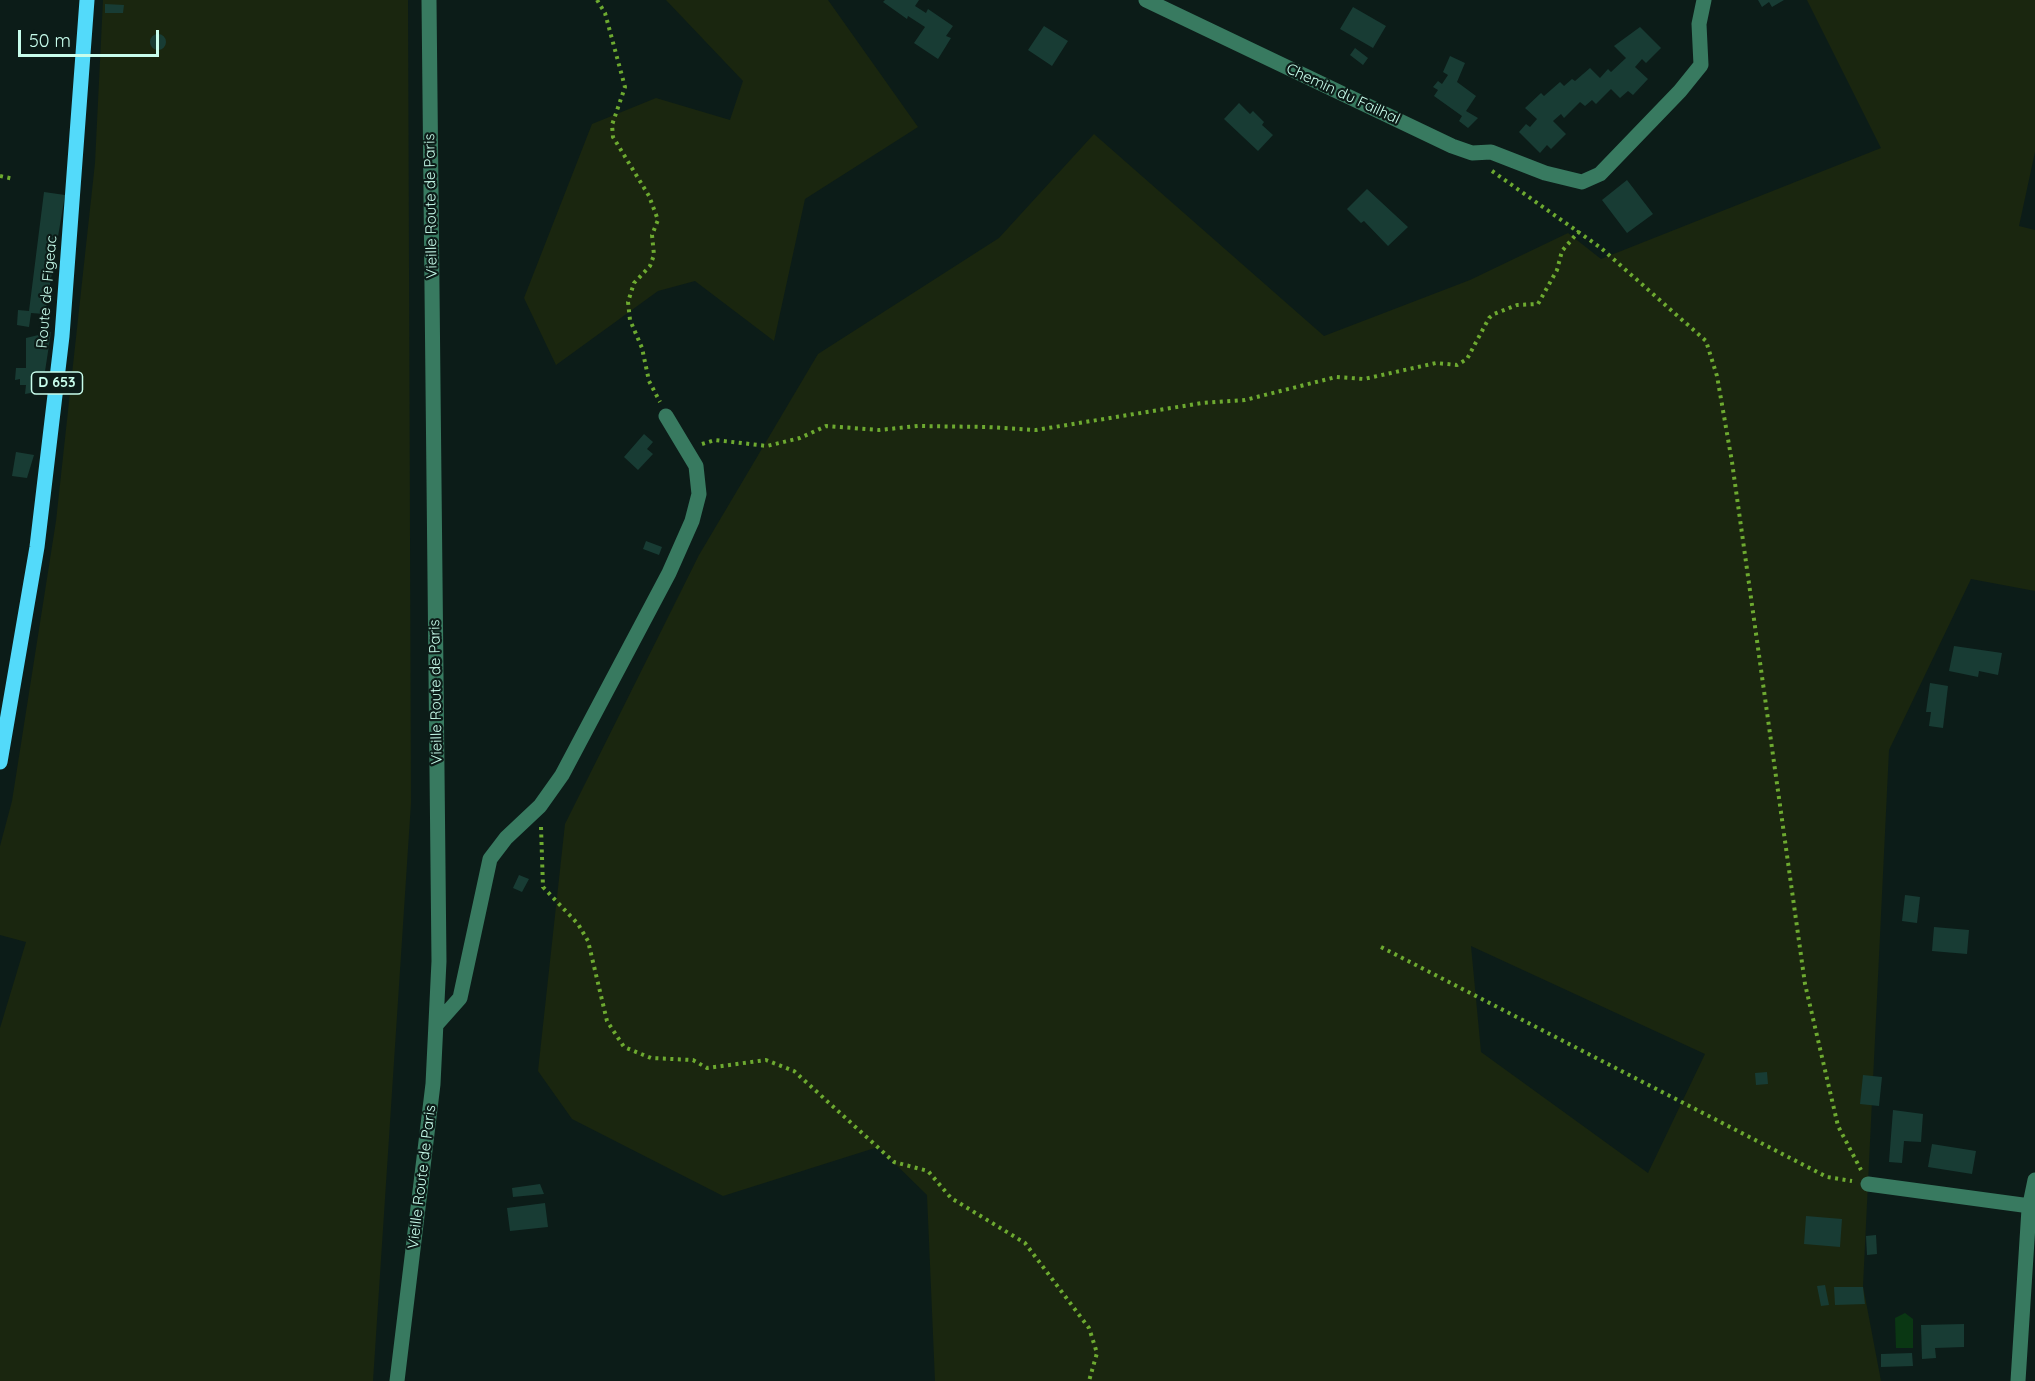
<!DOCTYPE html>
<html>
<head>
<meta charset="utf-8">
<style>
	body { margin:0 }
	#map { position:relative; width:2035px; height:1381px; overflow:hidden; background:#0c1c18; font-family:Quicksand,sans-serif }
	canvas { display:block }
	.scale { position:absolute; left:18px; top:30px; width:141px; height:27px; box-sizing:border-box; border:3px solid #c8fdec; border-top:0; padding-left:8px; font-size:18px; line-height:21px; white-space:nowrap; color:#c8fdec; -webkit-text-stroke:4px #0c1c18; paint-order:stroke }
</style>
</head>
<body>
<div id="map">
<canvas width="2035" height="1381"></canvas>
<div class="scale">50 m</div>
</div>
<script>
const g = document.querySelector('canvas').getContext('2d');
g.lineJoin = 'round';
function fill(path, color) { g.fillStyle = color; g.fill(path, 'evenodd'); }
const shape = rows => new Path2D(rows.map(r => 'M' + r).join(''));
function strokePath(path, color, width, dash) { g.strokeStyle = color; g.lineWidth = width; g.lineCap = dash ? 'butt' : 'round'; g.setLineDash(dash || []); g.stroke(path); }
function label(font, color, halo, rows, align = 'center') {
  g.font = font + ' Quicksand,sans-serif'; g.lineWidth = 4.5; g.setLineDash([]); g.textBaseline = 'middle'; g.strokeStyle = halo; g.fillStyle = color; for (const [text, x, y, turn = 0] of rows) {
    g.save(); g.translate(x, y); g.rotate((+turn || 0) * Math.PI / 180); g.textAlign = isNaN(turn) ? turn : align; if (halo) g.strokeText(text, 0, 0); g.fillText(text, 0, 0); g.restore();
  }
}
fill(shape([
	[103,0,408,0,411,803,373,1381,0,1381,0,1028,26,942,0,935,0,846,12,801,56,521,95,163],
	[666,0,828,0,918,127,805,199,774,341,695,281,658,291,556,365,524,298,592,124,656,98,730,120,743,81],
	[1807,0,2035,0,2035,152,2019,226,2035,230,2035,591,1971,579,1889,750,1863,1286,1881,1381,935,1381,927,1195,878,1147,723,1196,572,1119,538,1071,565,824,699,555,818,354,999,238,1094,134,1324,336,1470,280,1568,233,1601,259,1881,148],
	[1471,946,1705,1054,1648,1173,1481,1052]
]), '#1a260f');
fill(shape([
	[1905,1313,1913,1319,1913,1348,1896,1348,1895,1318]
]), '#0a3713');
fill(shape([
	[885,0,919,0,915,6,926,13,928,9,953,26,946,36,951,38,938,59,914,43,925,27,908,16,907,19,883,2],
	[1758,0,1784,0,1772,7,1769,2,1762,7],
	[105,4,124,5,123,13,105,13],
	[1353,7,1386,26,1373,48,1340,29],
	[1044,26,1068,41,1052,66,1028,50],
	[1640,27,1661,48,1646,63,1642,59,1635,67,1648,79,1633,95,1628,91,1620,98,1611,89,1596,104,1592,100,1585,106,1580,102,1564,118,1561,114,1553,121,1566,134,1551,149,1547,145,1540,153,1519,132,1526,124,1530,127,1537,119,1525,108,1541,93,1544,96,1560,82,1564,86,1572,79,1575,81,1590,68,1600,78,1608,69,1611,72,1626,58,1614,46],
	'150 42a8 8 0 1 1 16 0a8 8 0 1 1-16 0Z',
	[1355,48,1368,58,1363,65,1350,55],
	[1450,56,1465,63,1457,82,1476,96,1466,111,1478,118,1468,128,1459,121,1462,116,1434,96,1438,90,1433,87,1438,81,1442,84,1448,75,1443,72],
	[1239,103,1250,114,1253,111,1264,122,1262,125,1273,135,1258,151,1224,119],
	[1627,180,1653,214,1627,233,1602,200],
	[1367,189,1408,227,1388,246,1364,221,1361,223,1347,209],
	[44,192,65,195,45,314,31,313,29,327,17,325,18,310,29,311],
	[51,332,42,391,25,394,26,385,20,385,20,379,15,380,16,368,26,368,26,338],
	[644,434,653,442,647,449,653,454,638,470,624,457],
	[16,452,34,455,27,478,12,476],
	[646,541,662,547,659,555,643,549],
	[1954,646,2002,653,1998,675,1979,671,1978,677,1949,671],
	[1930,683,1948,686,1943,728,1929,726,1931,712,1926,712],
	[519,875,529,879,522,892,513,888],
	[1905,895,1920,897,1917,923,1902,921],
	[1934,927,1969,930,1967,954,1932,951],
	[1767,1072,1768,1084,1756,1085,1755,1073],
	[1863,1075,1882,1077,1879,1106,1860,1104],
	[1893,1110,1923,1114,1921,1142,1904,1141,1902,1163,1889,1162],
	[1932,1144,1976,1151,1972,1174,1928,1167],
	[540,1184,544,1194,513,1197,512,1188],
	[545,1203,548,1227,510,1231,507,1208],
	[1806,1216,1842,1219,1840,1247,1804,1244],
	[1876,1235,1877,1254,1867,1255,1866,1236],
	[1825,1285,1829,1305,1821,1306,1817,1286],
	[1834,1287,1863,1287,1865,1304,1835,1305],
	[1964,1324,1964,1347,1935,1348,1936,1358,1922,1359,1921,1325],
	[1912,1353,1913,1366,1881,1367,1881,1354]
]), '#183c34');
strokePath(shape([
	[597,0,605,13,625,87,612,125,613,137,649,196,658,220,652,235,654,255,650,266,634,283,628,302,630,320,642,348,649,381,660,402],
	[1492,171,1601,248,1706,341,1717,376,1732,462,1805,984,1838,1126,1861,1170],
	[0,176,14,179],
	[702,444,715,440,767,446,800,438,826,426,879,430,918,426,987,427,1036,430,1202,403,1245,400,1336,377,1364,379,1436,363,1457,365,1467,359,1489,318,1494,314,1517,305,1538,304,1557,270,1562,251,1579,231],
	[541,827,543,887,578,924,588,941,607,1021,624,1047,651,1058,693,1060,707,1068,766,1060,794,1071,894,1162,928,1171,951,1198,1025,1243,1089,1328,1097,1353,1089,1381],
	[1381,947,1827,1177,1852,1181]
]), '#6daa30', 4, [3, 4.5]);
strokePath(shape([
	[1146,0,1452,146,1472,153,1491,152,1545,173,1582,182,1600,174,1680,91,1701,65,1699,24,1704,0],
	[436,1025,460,998,490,859,506,838,540,806,562,775,669,573,692,521,699,494,696,466,666,416],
	[1868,1184,2030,1206],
	[397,1381,433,1084,439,961,429,0],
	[2018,1381,2029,1209,2035,1180]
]), '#387a60', 15);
strokePath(shape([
	[0,762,37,547,62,336,87,0]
]), '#53dafa', 15);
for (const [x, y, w] of [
	[57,383,51]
]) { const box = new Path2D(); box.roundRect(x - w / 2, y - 11, w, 22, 4.5); g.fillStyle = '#0c1c18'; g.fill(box); strokePath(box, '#c8fdec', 1.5); }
label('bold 14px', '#c8fdec', null, [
	["D 653",57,383]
]);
label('15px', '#c8fdec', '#0c1c18', [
	["Chemin du Failhal",1343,94,25],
	["Vieille Route de Paris",431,206,-91],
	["Route de Figeac",47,292,-85],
	["Vieille Route de Paris",436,692,-91],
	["Vieille Route de Paris",422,1177,-83]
]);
</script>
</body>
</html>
